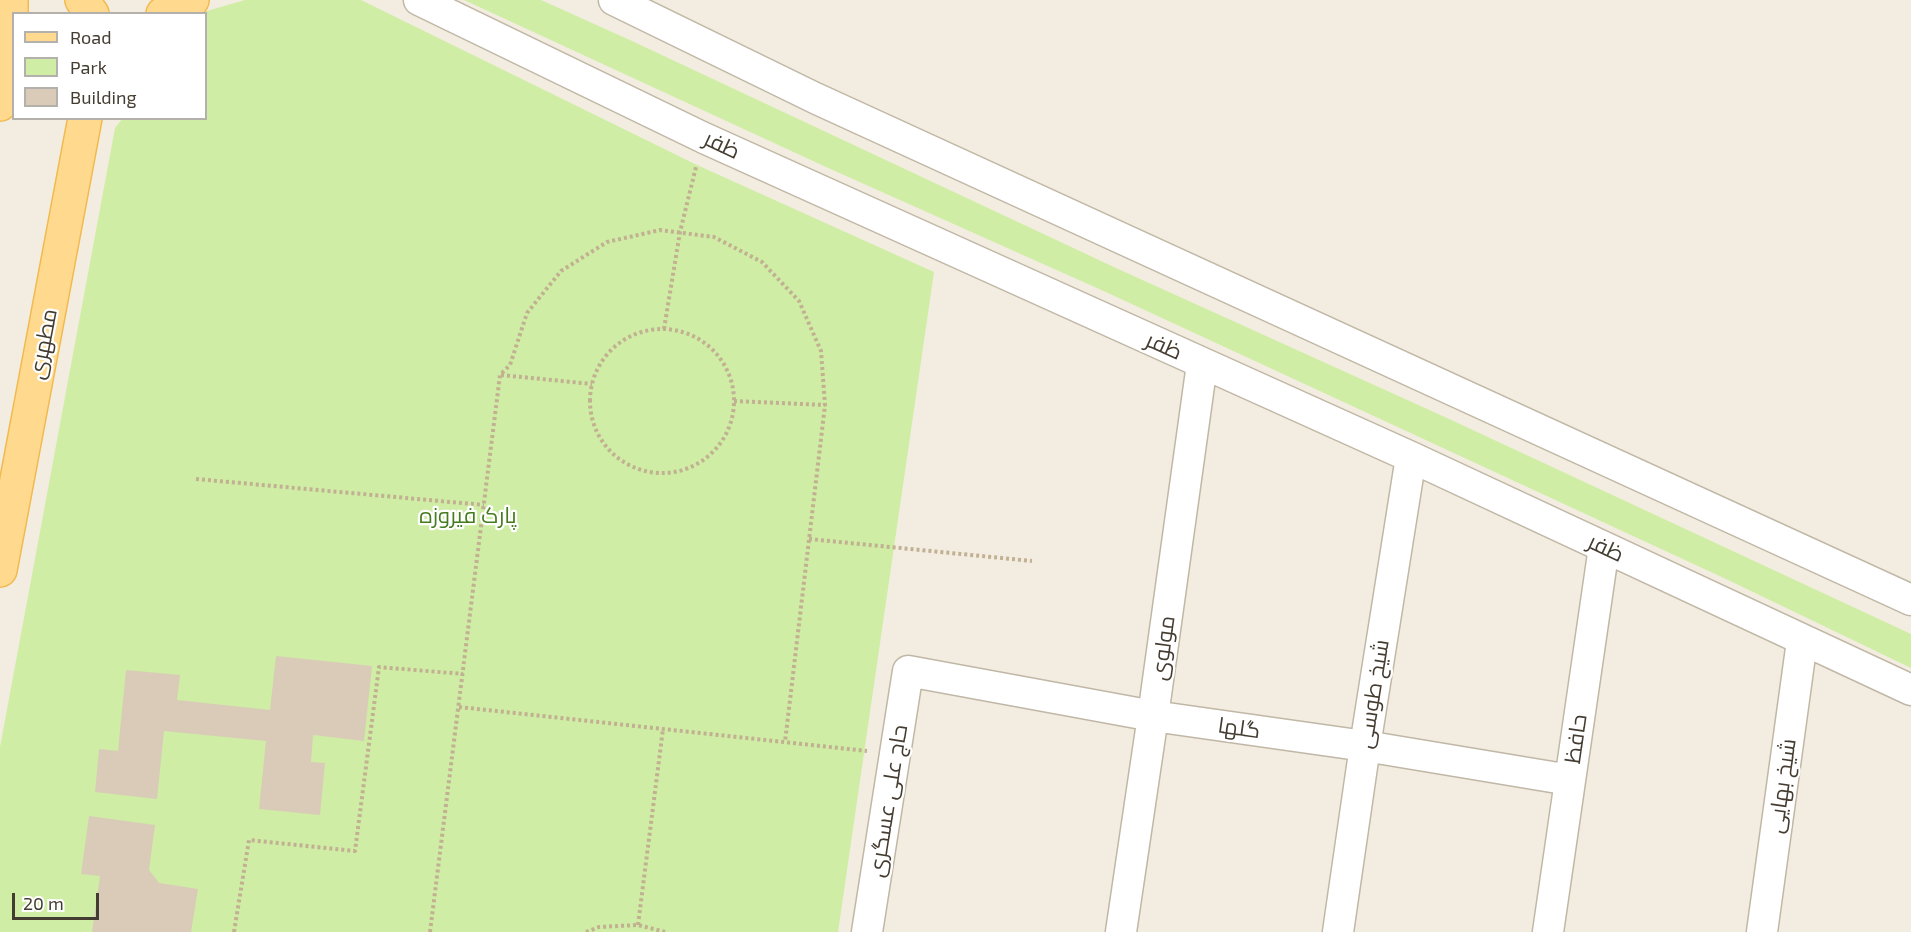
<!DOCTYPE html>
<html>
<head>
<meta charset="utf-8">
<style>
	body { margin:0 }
	#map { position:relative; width:1911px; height:932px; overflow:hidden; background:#f3ede1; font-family:"Exo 2",sans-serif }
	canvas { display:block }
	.legend { position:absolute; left:12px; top:12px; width:195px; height:108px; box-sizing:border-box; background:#fff; border:2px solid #b4b1ad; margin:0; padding:8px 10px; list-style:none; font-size:18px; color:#443c31 }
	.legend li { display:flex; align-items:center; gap:12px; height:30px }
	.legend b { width:30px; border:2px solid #b4b1ad }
	.scale { position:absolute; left:12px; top:893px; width:87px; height:27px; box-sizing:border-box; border:3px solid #443c31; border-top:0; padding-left:8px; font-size:18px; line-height:21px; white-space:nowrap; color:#443c31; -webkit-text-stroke:4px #fff; paint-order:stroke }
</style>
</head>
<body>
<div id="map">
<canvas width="1911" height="932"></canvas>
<ul class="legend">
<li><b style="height:8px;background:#ffda8e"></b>Road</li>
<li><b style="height:16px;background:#cfeda4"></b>Park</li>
<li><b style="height:16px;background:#d9cbb8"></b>Building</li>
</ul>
<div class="scale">20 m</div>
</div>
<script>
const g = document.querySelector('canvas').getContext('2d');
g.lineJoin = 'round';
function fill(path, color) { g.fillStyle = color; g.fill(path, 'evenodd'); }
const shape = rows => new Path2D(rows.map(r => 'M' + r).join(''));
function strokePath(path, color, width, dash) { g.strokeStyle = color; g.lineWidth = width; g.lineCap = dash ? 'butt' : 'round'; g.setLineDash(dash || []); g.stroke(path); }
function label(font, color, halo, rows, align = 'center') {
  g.font = font + ' "Exo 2",Cairo,sans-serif'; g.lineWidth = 4.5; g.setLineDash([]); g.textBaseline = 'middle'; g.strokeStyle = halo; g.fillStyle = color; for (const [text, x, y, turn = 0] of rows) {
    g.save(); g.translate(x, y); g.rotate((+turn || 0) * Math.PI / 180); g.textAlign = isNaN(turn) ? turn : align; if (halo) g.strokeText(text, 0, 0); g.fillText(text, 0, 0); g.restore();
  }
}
fill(shape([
	[245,0,361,0,697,165,934,272,838,932,0,932,0,747,115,128,122,119,206,118,206,14,200,13],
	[464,0,541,0,632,41,1116,268,1447,418,1911,634,1911,668,1726,579,1108,293,826,167]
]), '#cfeda4');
fill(shape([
	[276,656,372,666,364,741,313,735,311,762,325,763,320,815,259,809,266,741,164,731,157,799,95,792,99,749,118,751,126,670,180,675,177,700,270,710],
	[89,816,155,825,149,870,159,883,198,889,191,932,92,932,100,876,81,874]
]), '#d9cbb8');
const minor = shape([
	[419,0,704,138,1411,457,1911,690],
	[614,0,815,98,1911,600],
	[867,932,908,671,1153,716,1365,746,1570,780],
	[1121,932,1153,716,1202,364],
	[1338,932,1365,746,1411,457],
	[1548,932,1604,547],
	[1762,932,1802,641]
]);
const major = shape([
	[82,0,92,14],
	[163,14,178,4,192,0],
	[0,104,11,14,11,0],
	[0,570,85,118]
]);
strokePath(minor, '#c1b7a6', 33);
strokePath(major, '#f1ba51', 36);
strokePath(shape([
	[664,329,680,232,696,167],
	'590 401a72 72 0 1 1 144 0a72 72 0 1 1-144 0Z',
	[501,375,592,384],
	[734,401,825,405],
	[196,479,484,505],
	[809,539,1032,561],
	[459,707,867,751],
	[638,925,663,729],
	[234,932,249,840,355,851,379,667,463,674],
	[430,932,500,375,510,365,527,313,561,271,607,242,660,230,714,237,762,262,799,301,821,351,825,405,785,742],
	[586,932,599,927,638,925,665,932]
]), '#c2b092', 4, [3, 3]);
strokePath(minor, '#fff', 30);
strokePath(major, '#ffda8e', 33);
label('22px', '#443c31', '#fff', [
	["ظفر",722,145,25],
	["مطهری",43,344,-79],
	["ظفر",1164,346,24],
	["ظفر",1606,548,25],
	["مولوی",1163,648,-82],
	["شیخ طوسی",1373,694,-81],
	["گلها",1239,728,8],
	["حافظ",1576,739,-82],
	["شیخ بهایی",1782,786,-82],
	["حاج علی عسگری",888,801,-81]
]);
label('22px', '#467c1f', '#fff', [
	["پارک فیروزه",468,516]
]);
</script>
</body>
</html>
